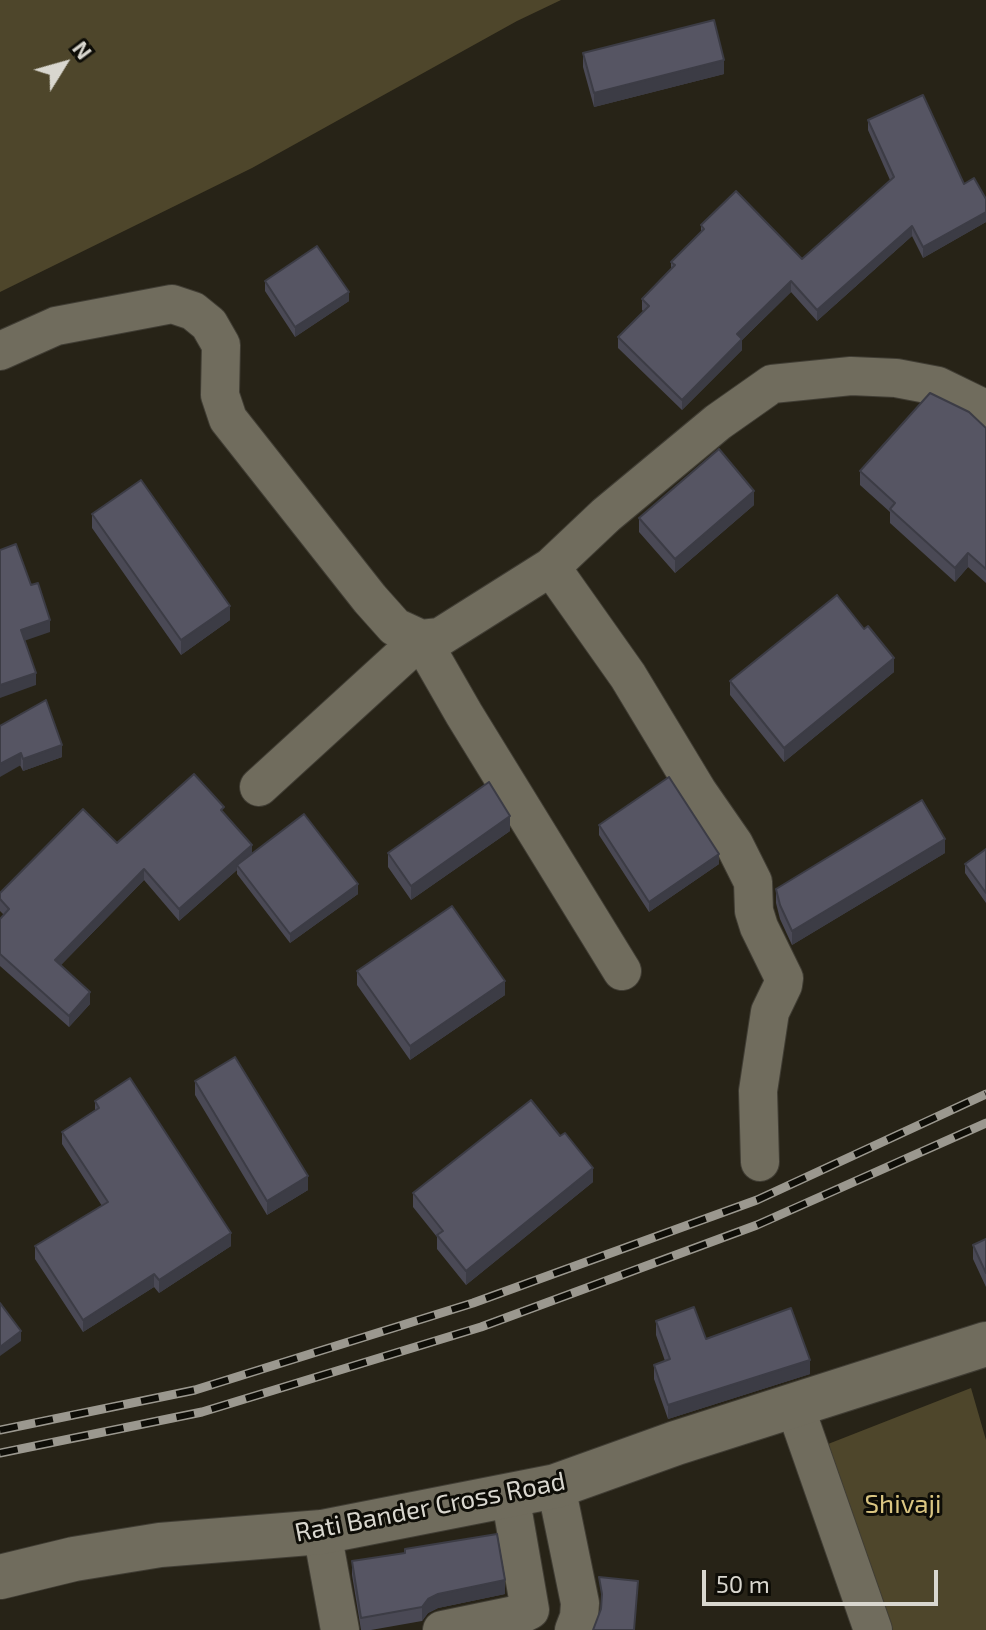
<!DOCTYPE html>
<html>
<head>
<meta charset="utf-8">
<style>
	body { margin:0 }
	#map { position:relative; width:986px; height:1630px; overflow:hidden; background:#272317; font-family:"Exo 2",sans-serif }
	canvas { display:block }
	.north { position:absolute; left:24px; top:24px; width:80px; height:80px; -webkit-text-stroke:6px #0e0d07; paint-order:stroke; rotate:53deg; font-size:22px; font-weight:700; line-height:32px; text-align:center; color:#d9d7cf }
	.north::after { content:''; display:block; margin:auto; width:28px; height:36px; background:#d9d7cf; clip-path:polygon(50% 0,100% 100%,50% 72%,0 100%) }
	.scale { position:absolute; left:702px; top:1570px; width:236px; height:36px; box-sizing:border-box; border:4px solid #d9d7cf; border-top:0; padding-left:10px; font-size:24px; line-height:28px; white-space:nowrap; color:#d9d7cf; -webkit-text-stroke:6px #0e0d07; paint-order:stroke }
</style>
</head>
<body>
<div id="map">
<canvas width="986" height="1630"></canvas>
<div class="north">N</div>
<div class="scale">50 m</div>
</div>
<script>
const g = document.querySelector('canvas').getContext('2d');
g.lineJoin = 'round';
function fill(path, color) { g.fillStyle = color; g.fill(path, 'evenodd'); }
const shape = rows => new Path2D(rows.map(r => 'M' + r).join(''));
function strokePath(path, color, width, dash) { g.strokeStyle = color; g.lineWidth = width; g.lineCap = dash ? 'butt' : 'round'; g.setLineDash(dash || []); g.stroke(path); }
function label(font, color, halo, rows, align = 'center') {
  g.font = font + ' "Exo 2",sans-serif'; g.lineWidth = 6; g.setLineDash([]); g.textBaseline = 'middle'; g.strokeStyle = halo; g.fillStyle = color; for (const [text, x, y, turn = 0] of rows) {
    g.save(); g.translate(x, y); g.rotate((+turn || 0) * Math.PI / 180); g.textAlign = isNaN(turn) ? turn : align; if (halo) g.strokeText(text, 0, 0); g.fillText(text, 0, 0); g.restore();
  }
}
fill(shape([
	[0,0,561,0,517,21,252,168,0,292],
	[971,1388,986,1440,986,1630,859,1630,800,1455]
]), '#4e462b');
const minor = shape([
	[0,351,56,326,172,304,193,311,209,324,221,345,220,395,228,419,370,599,395,627,421,639,440,637,551,567,628,676,698,792,734,844,753,882,754,911,759,927,784,978,783,985,770,1012,758,1091,760,1162],
	[551,567,606,515,718,422,772,384,851,376,896,378,938,386,981,407,986,411],
	[259,787,421,639,464,714,622,971],
	[794,1404,873,1630],
	[556,1486,580,1603,579,1617,574,1630],
	[322,1532,340,1630],
	[442,1630,524,1613,530,1610,510,1495]
]);
const tertiary = shape([
	[0,1577,74,1559,160,1545,322,1532,556,1486,676,1443,986,1344]
]);
strokePath(minor, '#403d34', 40);
strokePath(tertiary, '#403d34', 46);
strokePath(minor, '#706c5d', 38);
strokePath(tertiary, '#706c5d', 44);
const rail = shape([
	[0,1430,195,1390,473,1303,757,1200,986,1094],
	[0,1453,202,1412,481,1327,757,1225,986,1123]
]);
strokePath(rail, '#9b988f', 9);
strokePath(rail, '#0e0d07', 6, [18]);
fill(shape([
	[583,53,724,74,594,107,583,67],
	[868,120,986,199,986,222,923,258,912,236,817,321,791,292,742,340,742,350,682,410,618,348,618,337,644,312,642,310,642,299,671,269,671,262,701,232,701,225,802,259,890,180,868,130],
	[265,281,349,301,295,337,265,291],
	[986,428,986,583,968,567,955,582,890,523,890,512,860,485,860,471],
	[754,505,675,573,639,532,639,518],
	[92,514,230,620,181,655,92,528],
	[894,672,784,762,730,695,730,681],
	[0,726,62,757,23,771],
	[224,813,252,854,358,894,290,943,237,874,237,870,179,921,144,880,61,965,90,1004,69,1027,0,966,0,919,4,915,0,911,0,893,117,843],
	[599,825,719,864,649,912,599,835],
	[510,831,411,900,388,867,388,853],
	[986,849,986,903,965,873,965,864],
	[945,853,792,945,780,919,776,903,776,889],
	[357,971,505,995,410,1060,357,985],
	[195,1081,308,1190,267,1215,195,1095],
	[95,1101,231,1246,159,1293,154,1287,83,1332,35,1259,35,1246,102,1206,62,1144,62,1132,95,1110],
	[593,1182,466,1285,437,1249,437,1237,413,1207,413,1193],
	[986,1239,986,1287,973,1259,973,1245],
	[656,1321,706,1339,810,1374,668,1419,654,1379,654,1365,665,1361,656,1335],
	[405,1553,505,1594,438,1608,428,1613,422,1621,371,1630,361,1630,352,1575,352,1561]
]), '#4a4955');
fill(shape([
	[724,60,724,74,594,107,594,93],
	[986,212,986,222,923,258,923,247],
	[912,226,912,236,817,321,817,310],
	[791,281,791,292,742,340,742,350,682,410,682,400,737,334],
	[349,292,349,301,295,337,295,327],
	[754,491,754,505,675,573,675,559],
	[968,553,968,567,955,582,955,568],
	[230,606,230,620,181,655,181,640],
	[50,620,50,632,21,642,21,630],
	[894,658,894,672,784,762,784,748],
	[36,673,36,685,0,698,0,685],
	[62,745,62,757,23,771,23,759],
	[21,753,21,765,0,777,0,764],
	[510,816,510,831,411,900,411,886],
	[945,839,945,853,792,945,792,931],
	[252,845,252,857,237,865,237,870,179,921,179,909],
	[719,854,719,864,649,912,649,902],
	[144,869,144,880,55,971,55,960],
	[358,884,358,894,290,943,290,934],
	[505,981,505,995,410,1060,410,1046],
	[90,992,90,1004,69,1027,69,1016],
	[593,1168,593,1182,466,1285,466,1271],
	[308,1176,308,1190,267,1215,267,1201],
	[231,1233,231,1246,159,1293,159,1280],
	[154,1274,154,1287,83,1332,83,1320],
	[21,1331,21,1341,0,1356,0,1347],
	[810,1360,810,1374,668,1419,668,1405],
	[505,1580,505,1594,438,1608,428,1613,422,1621,422,1607,428,1599,438,1594]
]), '#3c3c45');
const building = shape([
	[714,20,724,60,594,93,583,53,714,20],
	[923,95,964,184,974,178,986,199,986,212,923,247,912,226,817,310,791,281,737,334,742,339,682,400,618,337,649,306,642,299,675,265,671,262,704,229,701,225,736,191,802,259,894,177,868,120,923,95],
	[317,246,349,292,295,327,265,281,317,246],
	[930,393,969,412,986,428,986,569,968,553,955,568,890,509,895,503,860,471,930,393],
	[719,449,754,491,675,559,639,518,719,449],
	[141,480,230,606,181,640,92,514,141,480],
	[16,544,31,585,38,583,50,620,21,630,36,673,0,685,0,550,16,544],
	[837,595,864,629,868,626,894,658,784,748,730,681,837,595],
	[46,700,62,745,23,759,21,753,0,764,0,726,46,700],
	[194,774,224,807,221,810,252,845,179,909,144,869,55,960,90,992,69,1016,0,954,0,919,9,909,0,899,0,893,83,809,117,843,194,774],
	[669,777,719,854,649,902,599,825,669,777],
	[489,782,510,816,411,886,388,853,489,782],
	[922,800,945,839,792,931,780,905,776,889,922,800],
	[304,814,358,884,290,934,237,865,304,814],
	[986,849,986,893,965,864,986,849],
	[452,906,505,981,410,1046,357,971,452,906],
	[235,1057,308,1176,267,1201,195,1081,235,1057],
	[130,1078,231,1233,159,1280,154,1274,83,1320,35,1246,108,1202,62,1132,99,1108,95,1101,130,1078],
	[531,1100,560,1136,565,1133,593,1168,466,1271,437,1235,443,1231,413,1193,531,1100],
	[986,1239,986,1273,973,1245,986,1239],
	[0,1303,21,1331,0,1347,0,1303],
	[694,1307,706,1339,791,1308,810,1360,668,1405,654,1365,670,1359,656,1321,694,1307],
	[497,1534,505,1580,438,1594,428,1599,422,1607,361,1618,352,1561,405,1553,405,1549,497,1534],
	[599,1577,638,1581,634,1630,593,1630,601,1609,602,1594,599,1577]
]);
fill(building, '#565563');
strokePath(building, '#3c3c45', 2);
label('26px', '#dbc682', '#0e0d07', [
	["Shivaji",903,1504]
]);
label('26px', '#d9d7cf', '#0e0d07', [
	["Rati Bander Cross Road",430,1507,-11]
]);
</script>
</body>
</html>
